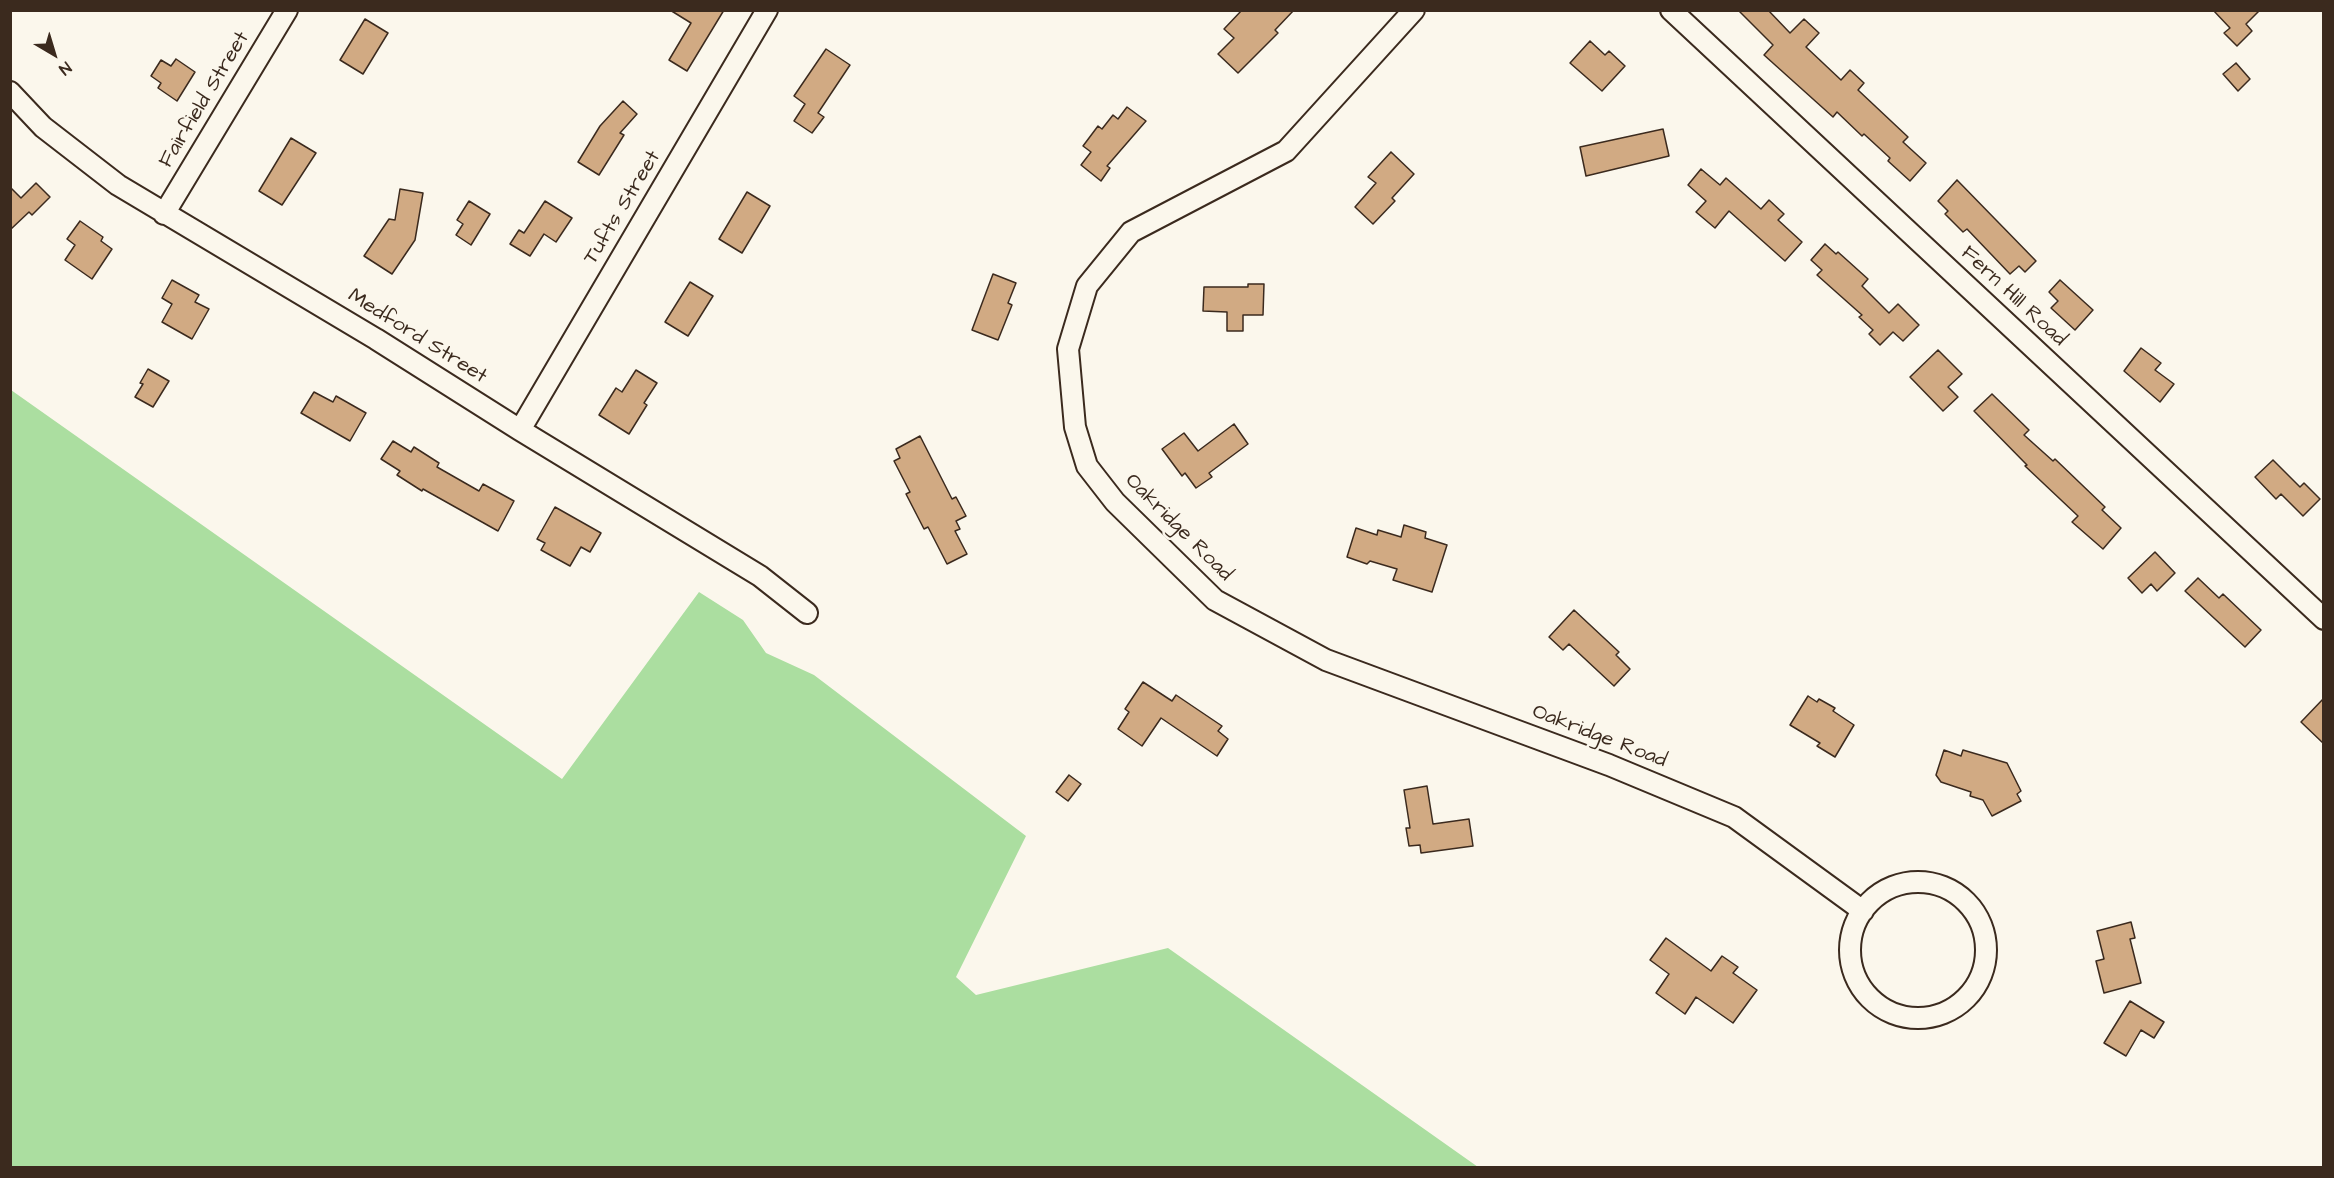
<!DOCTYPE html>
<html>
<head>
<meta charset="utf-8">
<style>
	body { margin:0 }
	#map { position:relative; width:2334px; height:1178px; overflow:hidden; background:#fbf7ec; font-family:"Architects Daughter",sans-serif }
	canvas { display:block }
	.frame { position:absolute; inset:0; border:12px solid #3b2a1e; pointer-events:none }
	.north { position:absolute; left:24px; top:24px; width:60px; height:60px; -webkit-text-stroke:4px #fbf7ec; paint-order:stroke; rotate:142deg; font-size:16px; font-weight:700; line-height:24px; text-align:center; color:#3b2a1e }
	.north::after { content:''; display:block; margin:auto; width:21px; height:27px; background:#3b2a1e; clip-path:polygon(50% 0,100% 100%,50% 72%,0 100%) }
</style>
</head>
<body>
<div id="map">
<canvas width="2334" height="1178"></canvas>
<div class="frame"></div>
<div class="north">N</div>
</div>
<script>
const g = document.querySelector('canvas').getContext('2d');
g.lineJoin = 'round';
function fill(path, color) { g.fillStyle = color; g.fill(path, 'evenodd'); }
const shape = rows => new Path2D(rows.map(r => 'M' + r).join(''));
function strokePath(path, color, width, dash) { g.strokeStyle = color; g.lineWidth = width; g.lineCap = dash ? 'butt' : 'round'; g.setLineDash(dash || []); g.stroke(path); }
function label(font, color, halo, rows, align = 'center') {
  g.font = font + ' "Architects Daughter",sans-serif'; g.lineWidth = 5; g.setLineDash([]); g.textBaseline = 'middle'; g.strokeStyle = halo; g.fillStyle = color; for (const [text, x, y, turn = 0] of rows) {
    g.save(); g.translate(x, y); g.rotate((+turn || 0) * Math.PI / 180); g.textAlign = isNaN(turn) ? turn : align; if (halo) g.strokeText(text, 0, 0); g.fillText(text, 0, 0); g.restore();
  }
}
fill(shape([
	[11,390,562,779,699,592,743,620,766,653,814,675,1026,836,956,977,976,995,1168,948,1478,1167,11,1167]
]), '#abdea0');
const building = shape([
	[670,10,724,10,687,71,669,60,691,23,670,10],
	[1242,10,1294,10,1275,30,1278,33,1238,73,1218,54,1234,38,1224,29,1242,10],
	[1738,10,1768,10,1790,33,1804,19,1819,33,1806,47,1841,80,1850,70,1864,83,1858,90,1908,137,1903,142,1926,163,1910,181,1888,161,1890,158,1864,134,1862,136,1837,112,1833,117,1764,55,1773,45,1738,10],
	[2213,10,2260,10,2246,24,2252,31,2237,46,2224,33,2230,28,2213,10],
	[365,19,388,33,363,74,340,60,365,19],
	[1590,41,1605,55,1609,51,1625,66,1602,91,1570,63,1590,41],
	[826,49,850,65,818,113,824,117,812,133,794,121,805,104,794,96,826,49],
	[176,59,195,72,177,101,158,88,161,83,151,76,161,60,171,66,176,59],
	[2236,63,2250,79,2238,91,2223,74,2236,63],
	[623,101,637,114,620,133,624,135,599,175,578,162,600,126,623,101],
	[1127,107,1146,121,1107,166,1110,168,1101,181,1081,165,1091,152,1083,146,1098,126,1102,129,1113,115,1118,119,1127,107],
	[1663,129,1669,156,1586,176,1580,147,1663,129],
	[291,138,316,153,282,205,259,191,291,138],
	[1391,152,1414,174,1392,198,1395,201,1373,224,1355,207,1376,183,1368,177,1391,152],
	[1701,169,1720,185,1726,178,1761,209,1769,200,1784,214,1778,220,1802,242,1785,261,1729,211,1715,228,1696,212,1706,201,1688,185,1701,169],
	[1957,180,2036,261,2025,272,2019,266,2010,274,1967,229,1963,232,1945,214,1948,211,1938,201,1957,180],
	[36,183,50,197,32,215,29,212,10,230,10,187,21,198,36,183],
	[400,189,423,193,415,240,392,274,364,256,389,219,395,220,400,189],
	[747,192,770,206,742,253,719,239,747,192],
	[469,201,490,214,471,245,456,235,463,224,457,220,469,201],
	[545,201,572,218,556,242,544,234,530,256,510,244,519,230,524,233,545,201],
	[80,221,103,237,101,241,112,249,92,279,65,260,75,245,67,239,80,221],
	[1825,244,1836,254,1838,252,1868,279,1862,286,1889,313,1898,304,1919,325,1903,341,1893,332,1880,345,1869,334,1873,330,1859,317,1862,315,1817,275,1822,270,1811,260,1825,244],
	[993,274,1016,283,1008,303,1012,305,998,340,972,330,993,274],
	[172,280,199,295,195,302,209,309,192,339,162,322,172,304,162,298,172,280],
	[2060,280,2093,310,2075,330,2051,308,2058,301,2049,292,2060,280],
	[690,282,713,296,688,336,665,322,690,282],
	[1248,284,1264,284,1263,315,1243,315,1243,331,1227,331,1227,312,1203,311,1204,287,1248,287,1248,284],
	[2141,348,2161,363,2155,370,2174,384,2160,402,2124,371,2141,348],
	[1938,350,1962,374,1948,387,1958,397,1943,411,1910,377,1938,350],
	[148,369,169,381,153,407,135,397,143,384,140,383,148,369],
	[636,370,657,383,644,403,647,405,629,434,599,415,616,388,622,392,636,370],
	[314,392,333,402,336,396,366,413,350,441,301,413,314,392],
	[1992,394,2029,430,2024,435,2053,461,2055,459,2105,507,2102,510,2121,528,2103,549,2072,522,2078,516,2025,466,2027,465,1974,411,1992,394],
	[1234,424,1248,444,1209,473,1212,477,1196,488,1185,473,1182,476,1162,449,1184,433,1198,451,1234,424],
	[920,436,952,499,956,497,966,516,956,521,960,529,955,531,967,554,947,564,928,527,924,529,906,494,910,492,894,461,900,458,896,449,920,436],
	[393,441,411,452,414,447,439,463,437,467,479,491,483,484,514,501,498,531,423,489,422,491,397,475,400,471,381,459,393,441],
	[2273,460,2300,487,2304,483,2320,499,2303,516,2281,494,2276,499,2255,477,2273,460],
	[555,507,601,533,590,552,581,547,570,566,541,550,545,543,537,539,555,507],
	[1404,525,1426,532,1425,538,1447,545,1432,592,1393,580,1397,569,1370,561,1367,564,1347,557,1356,528,1377,535,1378,530,1401,537,1404,525],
	[2155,552,2175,573,2157,591,2151,584,2142,593,2128,578,2155,552],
	[2198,578,2219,598,2223,594,2261,630,2245,647,2185,591,2198,578],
	[1574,610,1619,652,1616,655,1630,669,1614,686,1569,644,1563,650,1549,637,1574,610],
	[1143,682,1172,701,1176,695,1222,726,1218,731,1228,739,1217,756,1161,718,1142,746,1118,729,1129,712,1125,709,1143,682],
	[1808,696,1817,702,1819,699,1835,708,1833,711,1854,725,1835,757,1817,746,1820,743,1790,725,1808,696],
	[2324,698,2324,744,2301,722,2324,698],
	[1944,750,1961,756,1963,750,2007,763,2021,791,2017,794,2021,801,1992,816,1983,800,1970,796,1971,792,1941,782,1936,775,1944,750],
	[1069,775,1081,784,1068,801,1056,792,1069,775],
	[1427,786,1433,824,1469,819,1473,846,1421,853,1420,845,1409,846,1406,828,1410,828,1404,790,1427,786],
	[2131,922,2135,938,2130,939,2141,983,2104,993,2096,961,2104,959,2097,931,2131,922],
	[1666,938,1711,971,1722,956,1738,967,1733,973,1757,990,1733,1023,1696,997,1685,1014,1656,993,1669,974,1650,960,1666,938],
	[2130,1001,2164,1022,2154,1038,2141,1030,2126,1056,2104,1043,2130,1001]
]);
fill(building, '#d1aa83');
strokePath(building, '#3b2a1e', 1.5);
const street = shape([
	[1414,10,1286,151,1131,232,1087,286,1068,349,1075,427,1087,466,1115,502,1215,600,1326,660,1609,765,1734,817,1863,911],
	[1671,10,2324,619],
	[10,92,43,127,118,185,376,339,520,430,760,576,807,613],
	[164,214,287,10],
	[520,430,767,10],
	'1850 950a68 68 0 1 1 136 0a68 68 0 1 1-136 0Z'
]);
strokePath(street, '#3b2a1e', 24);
strokePath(street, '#fbf7ec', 20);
label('21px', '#3b2a1e', '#fbf7ec', [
	["Fairfield Street",205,100,-59],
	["Tufts Street",623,208,-59],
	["Fern Hill Road",2013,297,43],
	["Medford Street",417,337,32],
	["Oakridge Road",1178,528,45],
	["Oakridge Road",1599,737,21]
]);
</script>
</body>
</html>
